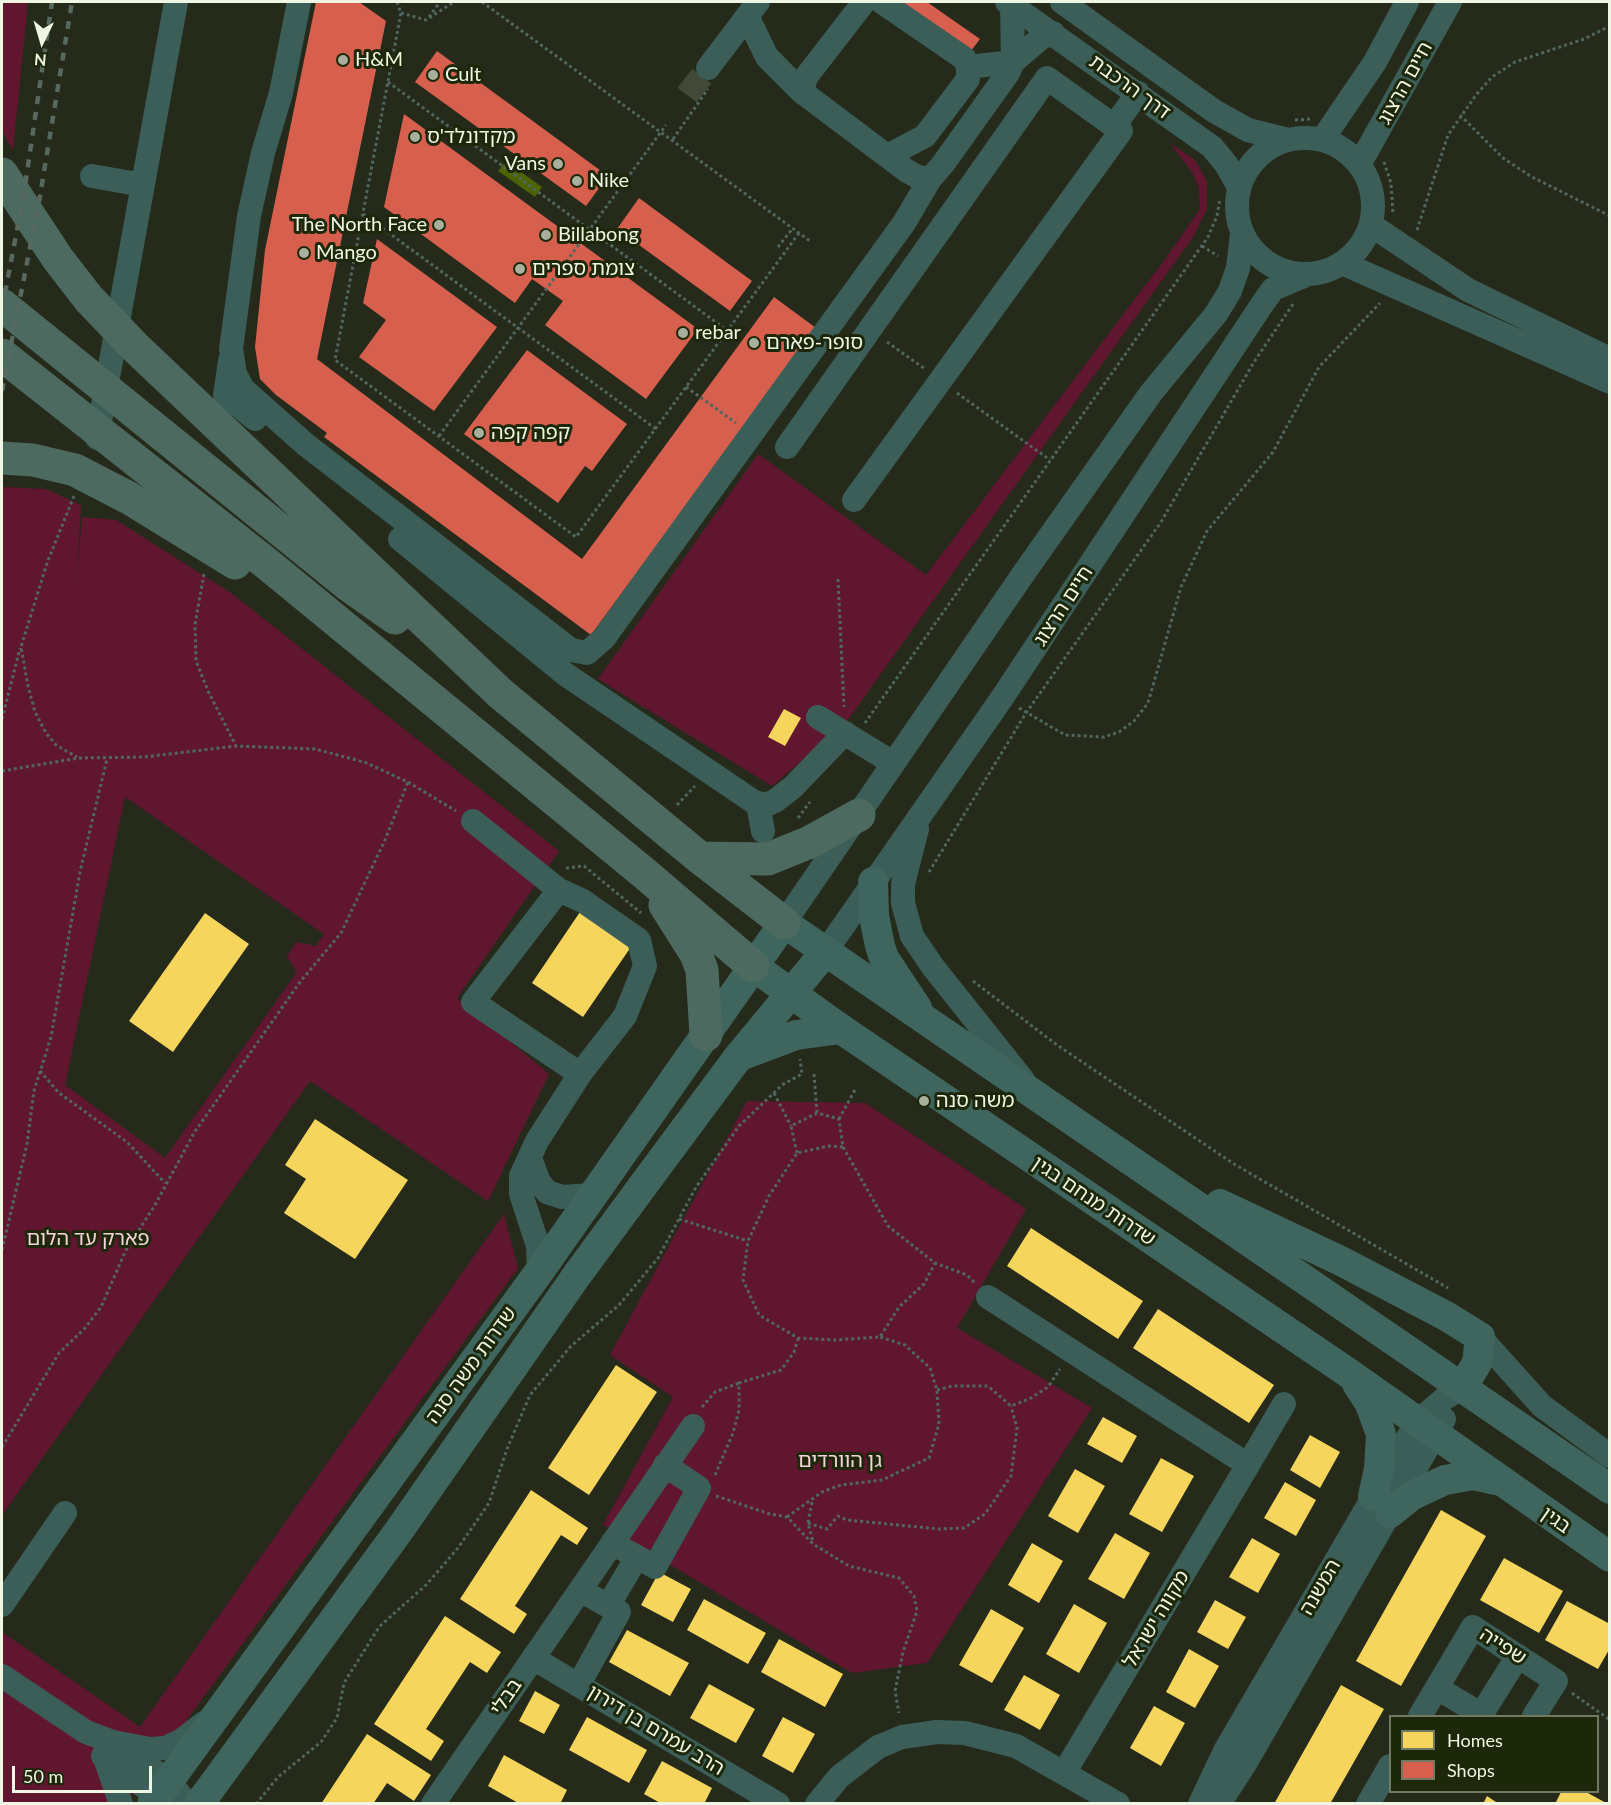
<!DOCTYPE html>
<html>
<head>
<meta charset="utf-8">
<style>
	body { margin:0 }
	#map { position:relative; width:1611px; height:1805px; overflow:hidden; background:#252a1a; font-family:Lato,sans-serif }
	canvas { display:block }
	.frame { position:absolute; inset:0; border:3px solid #eff6e4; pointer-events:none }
	.legend { position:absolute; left:1389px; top:1715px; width:210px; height:78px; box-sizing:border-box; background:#1d2709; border:2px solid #717a61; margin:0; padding:8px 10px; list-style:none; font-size:18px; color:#eff6e4 }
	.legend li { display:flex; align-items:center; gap:12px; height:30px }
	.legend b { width:30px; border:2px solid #717a61 }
	.north { position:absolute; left:12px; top:12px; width:60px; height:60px; -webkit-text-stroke:4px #1d2709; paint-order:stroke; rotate:185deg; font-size:16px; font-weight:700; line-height:24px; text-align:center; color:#eff6e4 }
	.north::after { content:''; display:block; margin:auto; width:21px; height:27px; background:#eff6e4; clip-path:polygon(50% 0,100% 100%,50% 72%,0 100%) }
	.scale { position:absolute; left:12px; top:1766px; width:140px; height:27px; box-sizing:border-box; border:3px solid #eff6e4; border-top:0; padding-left:8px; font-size:18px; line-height:21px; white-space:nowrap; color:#eff6e4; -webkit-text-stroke:4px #1d2709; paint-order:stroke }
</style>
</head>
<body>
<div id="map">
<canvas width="1611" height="1805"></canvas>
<div class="frame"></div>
<ul class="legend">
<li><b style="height:16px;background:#f6d55c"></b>Homes</li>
<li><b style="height:16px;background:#d6604d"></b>Shops</li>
</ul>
<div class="north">N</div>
<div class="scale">50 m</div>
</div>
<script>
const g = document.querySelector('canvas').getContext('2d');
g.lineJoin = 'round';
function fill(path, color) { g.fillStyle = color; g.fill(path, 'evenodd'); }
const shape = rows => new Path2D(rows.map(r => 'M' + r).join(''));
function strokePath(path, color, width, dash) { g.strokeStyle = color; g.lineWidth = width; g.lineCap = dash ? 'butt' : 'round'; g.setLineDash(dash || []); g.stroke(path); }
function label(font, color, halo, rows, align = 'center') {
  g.font = font + ' Lato,"Noto Sans Hebrew",sans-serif'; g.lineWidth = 6; g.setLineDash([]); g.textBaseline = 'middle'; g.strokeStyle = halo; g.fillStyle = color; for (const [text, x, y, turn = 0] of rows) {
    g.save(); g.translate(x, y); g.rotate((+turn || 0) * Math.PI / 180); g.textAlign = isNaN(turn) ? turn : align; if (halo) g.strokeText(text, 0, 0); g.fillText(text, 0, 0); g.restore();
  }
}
fill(shape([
	[2,2,28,2,13,150,2,131],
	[1170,143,1195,160,1207,181,1207,209,1193,237,845,724,772,786,598,679,758,454,926,575,1166,258,1200,209,1199,188,1192,172],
	[2,487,46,489,81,505,77,579,82,517,116,520,231,593,559,851,457,998,549,1074,488,1201,310,1081,2,1515],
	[125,797,324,934,316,946,296,942,287,957,297,972,165,1158,65,1085],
	[747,1101,865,1103,1026,1209,957,1328,1092,1408,927,1663,852,1673,603,1525,673,1397,610,1355],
	[504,1214,518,1268,126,1803,2,1803,2,1632,140,1727]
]), '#611630');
fill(shape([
	[506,161,542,187,535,197,498,171]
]), '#4c6404');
fill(shape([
	[784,709,801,718,785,746,768,737],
	[584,906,635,941,583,1017,532,983],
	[205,913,249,944,173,1052,129,1021],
	[315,1119,408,1180,355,1259,284,1213,306,1179,285,1165],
	[1031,1228,1143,1301,1118,1339,1007,1266],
	[1158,1309,1274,1385,1249,1423,1133,1348],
	[616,1365,657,1392,589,1495,548,1468],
	[1103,1417,1137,1436,1122,1463,1087,1444],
	[1310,1435,1340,1452,1320,1488,1290,1470],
	[1161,1458,1194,1476,1162,1532,1129,1514],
	[1075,1469,1105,1486,1078,1533,1048,1516],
	[1285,1482,1316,1500,1296,1536,1264,1518],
	[531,1490,588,1528,577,1545,561,1535,515,1606,527,1614,514,1634,460,1599],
	[1441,1510,1486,1536,1401,1686,1356,1661],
	[1115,1533,1150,1553,1124,1599,1088,1579],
	[1252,1538,1280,1554,1258,1593,1229,1577],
	[1032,1543,1063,1561,1039,1603,1008,1585],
	[1504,1558,1563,1591,1539,1633,1480,1600],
	[659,1572,691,1589,673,1622,641,1605],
	[704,1599,766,1633,748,1664,687,1630],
	[1215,1600,1246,1617,1228,1649,1197,1632],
	[1567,1601,1610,1624,1610,1648,1598,1669,1545,1640],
	[1074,1604,1107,1623,1079,1673,1046,1654],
	[991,1609,1024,1628,992,1683,959,1665],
	[445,1616,501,1652,487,1673,470,1662,426,1729,444,1741,431,1761,374,1724],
	[627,1630,689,1663,670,1696,609,1662],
	[779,1639,843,1674,825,1707,761,1672],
	[1189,1649,1219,1666,1195,1708,1166,1692],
	[1024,1675,1060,1695,1040,1730,1004,1710],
	[709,1684,755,1709,736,1743,690,1718],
	[1341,1685,1384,1709,1330,1804,1274,1804],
	[535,1691,560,1705,544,1734,519,1721],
	[1154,1706,1185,1723,1161,1766,1130,1748],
	[587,1717,647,1750,629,1783,569,1750],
	[783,1717,815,1734,793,1773,762,1756],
	[367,1734,431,1775,414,1801,387,1783,373,1804,321,1804],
	[504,1755,567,1790,560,1804,520,1804,488,1786],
	[662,1761,712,1788,704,1804,662,1804,644,1794],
	[1561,1792,1586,1792,1608,1804,1555,1804],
	[1487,1796,1499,1804,1483,1804]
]), '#f6d55c');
fill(shape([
	[316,2,359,2,386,21,317,359,582,559,774,297,816,328,591,635,324,437,327,433,276,395,260,379,255,347,265,250],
	[894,2,927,2,980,39,958,68],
	[437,51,608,176,586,206,415,82],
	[404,114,698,329,646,399,545,325,563,301,532,279,515,303,384,207],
	[639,198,752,281,730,311,617,229],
	[377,239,497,327,434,411,359,357,386,320,363,303],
	[527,350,627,424,592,471,585,466,558,503,464,434]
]), '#d6604d');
strokePath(shape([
	[687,95,708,68]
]), '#434938', 24, [24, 12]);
strokePath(shape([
	[397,2,401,13,335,360,576,537,799,233],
	[482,2,810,241],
	[401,13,426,20,454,2],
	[429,17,440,2],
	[388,82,728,331],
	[1460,115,1503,158,1532,177,1610,216],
	[1295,120,1312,119],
	[673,139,708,89],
	[1384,162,1391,183,1393,214],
	[363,214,656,429],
	[1417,230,1448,135,1476,95,1492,77,1515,62,1584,39,1610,26],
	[1202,246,1218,256],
	[778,247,793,228],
	[887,342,925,369],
	[686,387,736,423],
	[957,393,1050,460],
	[439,436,666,125],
	[74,496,47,563,21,647,28,686,35,712,46,733,56,745,77,757],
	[204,574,195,624,196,661,208,691,236,746],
	[838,579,844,707],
	[1019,708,1065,735,1104,737,1119,732,1134,721,1148,703,1181,587,1207,531,1273,452,1319,367,1380,303],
	[2,719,20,648],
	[865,723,1208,237,1217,216,1220,198],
	[2,771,79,758,144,757,236,746,315,749,364,762,408,782,456,811],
	[677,805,695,786],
	[798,818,810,802],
	[566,868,584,866,641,913],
	[929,872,1026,713,1161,522,1254,362,1293,304],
	[973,981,1057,1045,1234,1164,1448,1288],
	[40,1071,59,1093,127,1142,165,1183],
	[814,1074,817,1113],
	[774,1093,791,1126],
	[839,1119,856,1088],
	[843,1147,888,1226,935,1263,967,1275,975,1283],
	[797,1153,791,1126,817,1113,839,1119,843,1147,829,1146,797,1153,769,1196,748,1241,743,1280,759,1315,798,1338,835,1340,880,1337,899,1307,924,1284,935,1263],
	[679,1219,748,1241],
	[2,1250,27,1144,34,1091,51,1037,80,872,107,759],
	[937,1390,952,1386,988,1386,1011,1406,1031,1398,1048,1387,1060,1369],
	[702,1407,715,1392,739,1383],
	[2,1447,59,1353,85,1328,101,1307,125,1252,155,1205,194,1133,300,982,341,933,385,840,408,782],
	[715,1475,733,1433,739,1410,739,1383,781,1370,794,1352,798,1339],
	[716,1496,770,1514,787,1517,813,1544,849,1566,899,1578,914,1596,917,1611,903,1652,895,1691,899,1713],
	[812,1502,808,1523,813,1542],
	[787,1517,822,1492,841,1485,882,1480,929,1458,939,1424,937,1390,930,1368,905,1345,880,1337],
	[808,1523,827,1529,838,1516,847,1520,939,1529,964,1528,985,1514,1011,1476,1017,1428,1011,1406],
	[1572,1693,1610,1720],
	[256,1804,278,1777,321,1742,337,1718,344,1683,379,1627,426,1585,458,1548,489,1503,507,1449,530,1395,571,1346,619,1305,658,1258,696,1187,739,1126,782,1085,802,1074,800,1059]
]), '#50665f', 3, [3, 3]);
strokePath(shape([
	[299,2,281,93,263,153,249,216,231,349,235,374,243,389,305,444,571,650,587,653,604,638,904,223,930,179],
	[882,2,965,59,968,67,968,79,925,136,887,156],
	[1007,2,1212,147,1226,164,1239,187],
	[1062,2,1214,111,1248,130,1288,140],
	[747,16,767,57,802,92,907,171,918,177,930,179,943,164,1008,73,1013,62,1012,5],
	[968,67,1013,62,1041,38,1053,33],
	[708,68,758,2],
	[802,92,806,77,864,2],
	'1237 206a68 68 0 1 1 136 0a68 68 0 1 1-136 0Z',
	[1322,140,1375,62,1407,2],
	[1359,165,1450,2],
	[92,176,143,185],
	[1371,225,1468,290,1610,359],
	[1342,263,1610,382],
	[230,361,225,395,255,419],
	[97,438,176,2],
	[787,447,1047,78,1114,126],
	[854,500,1121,131,1114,126,1138,93],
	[400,539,565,674,754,802,766,805,775,801,793,787,845,733],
	[818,717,893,763],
	[758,804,763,831],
	[473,821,559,890],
	[917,829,903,884,903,903,912,936,933,967,1023,1080],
	[784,923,1026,570,1151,393,1216,314,1230,291,1238,268,1242,234],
	[826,951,1002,698,1261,306,1273,289,1309,274],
	[530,1158,539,1182,547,1192,562,1197,591,1195],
	[539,1272,538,1246,521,1194,521,1176,537,1141,580,1074,625,1016,645,966,639,940,583,901,559,890,473,1002,580,1074],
	[988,1297,1248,1465,1064,1773],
	[1480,1337,1542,1406,1610,1456],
	[1248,1465,1284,1404],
	[612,1543,655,1567,699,1488,665,1465],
	[2,1605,65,1513],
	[608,1606,637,1557],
	[533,1658,778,1804],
	[2,1676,86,1732,113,1742,150,1749,165,1748,182,1740,204,1723],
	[579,1684,619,1612,580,1590],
	[1437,1688,1484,1716],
	[1481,1715,1518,1656],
	[1420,1716,1473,1627,1556,1681,1534,1716],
	[119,1747,169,1781,187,1804],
	[103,1756,157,1796,173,1803],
	[105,1758,121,1804],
	[433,1804,693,1426],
	[817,1804,839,1777,878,1747,902,1737,937,1732,965,1733,1016,1746,1118,1804],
	[1200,1804,1226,1749,1417,1422,1445,1398,1462,1388],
	[1219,1804,1246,1762,1444,1419],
	[1368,1804,1390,1766]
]), '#3b5e58', 24);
strokePath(shape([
	[873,882,874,916,880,946,884,958,917,1008],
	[753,966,841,1029,1347,1372,1610,1557],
	[743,1055,796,1035,841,1029],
	[1220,1204,1341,1261,1446,1316,1480,1337,1477,1363,1462,1388],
	[1357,1384,1369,1402,1381,1434,1379,1469,1373,1496],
	[1390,1513,1411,1496,1445,1480,1474,1475,1496,1480],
	[152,1804,539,1272,784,923,1610,1489],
	[199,1804,398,1532,577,1275,647,1180,739,1056,826,951]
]), '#3e665e', 30);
strokePath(shape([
	[2,174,58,259,89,299,135,347,501,694,700,858,784,923],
	[2,305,347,584,395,618],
	[2,355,266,563,644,873,753,966],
	[2,458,33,460,75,470,129,498,235,563],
	[700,858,768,859,810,842,859,815],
	[665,905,696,954,702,970,706,1035]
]), '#4c6a60', 33);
strokePath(shape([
	[2,309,24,193,52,2],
	[2,391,40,196,72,2]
]), '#57685f', 4.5, [8, 8]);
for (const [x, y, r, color] of [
	[343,60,6,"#a8af9d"],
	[433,75,6,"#a8af9d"],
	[415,137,6,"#a8af9d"],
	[558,164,6,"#a8af9d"],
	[577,181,6,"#a8af9d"],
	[439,225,6,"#a8af9d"],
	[546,235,6,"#a8af9d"],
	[304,253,6,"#a8af9d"],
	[520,269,6,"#a8af9d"],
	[683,333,6,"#a8af9d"],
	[754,343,6,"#a8af9d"],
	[479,433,6,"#a8af9d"],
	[924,1101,6,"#a8af9d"]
]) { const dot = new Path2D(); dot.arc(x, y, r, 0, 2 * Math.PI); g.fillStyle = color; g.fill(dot); strokePath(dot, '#1d2709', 2); }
label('20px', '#eff6e4', '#1d2709', [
	["H&M",355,60],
	["Cult",445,75],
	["מקדונלד'ס",427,137],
	["Vans",546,164,"right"],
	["Nike",589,181],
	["The North Face",427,225,"right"],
	["Billabong",558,235],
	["Mango",316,253],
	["צומת ספרים",532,269],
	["rebar",695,333],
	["סופר-פארם",766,343],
	["קפה קפה",491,433],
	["משה סנה",936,1101]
], 'left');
label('20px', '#eff6e4', '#1d2709', [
	["חיים הרצוג",1405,83,-61],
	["דרך הרכבת",1130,87,36],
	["חיים הרצוג",1063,606,-57],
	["שדרות מנחם בגין",1094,1201,34],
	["שדרות משה סנה",471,1365,-54],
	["בגין",1556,1520,35],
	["המשנה",1320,1587,-60],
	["מקווה ישראל",1156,1619,-59],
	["שפייה",1503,1646,33],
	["בבלי",506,1697,-56],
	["הרב עמרם בן דירון",656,1730,31]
]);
label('20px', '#f4d4db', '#1d2709', [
	["פארק עד הלום",88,1239],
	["גן הוורדים",840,1461]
]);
</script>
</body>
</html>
